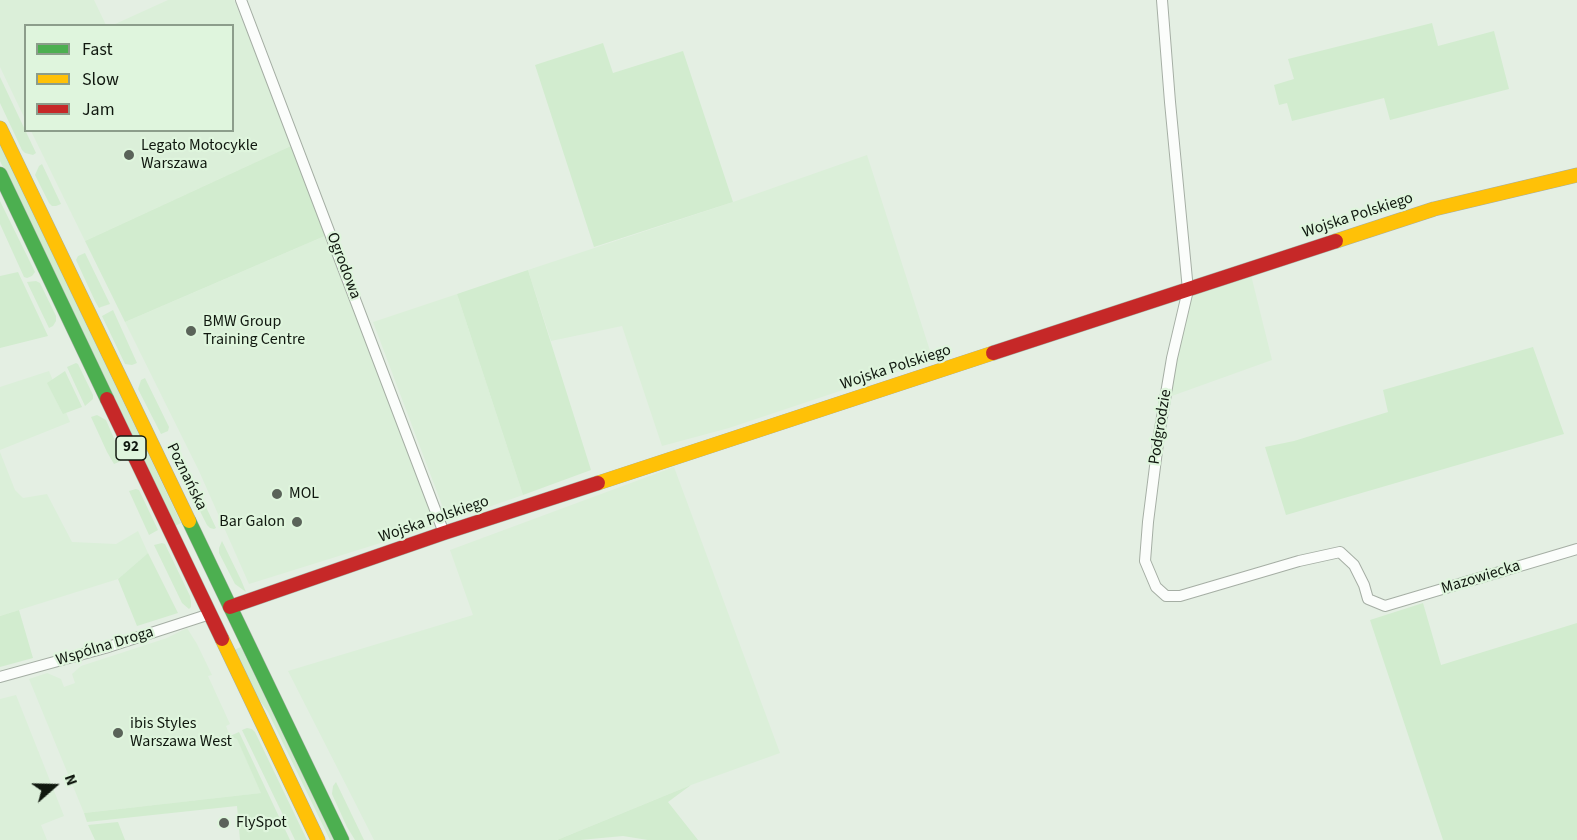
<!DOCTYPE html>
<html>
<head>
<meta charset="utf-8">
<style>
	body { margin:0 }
	#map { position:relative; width:1577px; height:840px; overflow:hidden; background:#e4efe3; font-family:"Source Sans 3",sans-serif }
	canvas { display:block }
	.legend { position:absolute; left:24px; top:24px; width:210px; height:108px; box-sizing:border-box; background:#dff5dd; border:2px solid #8c9d8b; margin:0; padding:8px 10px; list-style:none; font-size:18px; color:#10180f }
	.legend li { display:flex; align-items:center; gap:12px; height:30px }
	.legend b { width:30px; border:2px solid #8c9d8b }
	.north { position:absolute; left:24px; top:756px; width:60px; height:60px; -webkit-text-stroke:4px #dff5dd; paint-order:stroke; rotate:70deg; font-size:16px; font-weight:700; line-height:24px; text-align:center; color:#10180f }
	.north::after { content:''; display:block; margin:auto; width:21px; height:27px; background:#10180f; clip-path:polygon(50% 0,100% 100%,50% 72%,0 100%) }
</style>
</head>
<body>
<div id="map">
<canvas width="1577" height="840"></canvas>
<ul class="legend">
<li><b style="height:8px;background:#4caf50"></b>Fast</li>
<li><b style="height:8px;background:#ffc107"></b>Slow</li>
<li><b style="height:8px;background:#c62828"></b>Jam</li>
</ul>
<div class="north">N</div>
</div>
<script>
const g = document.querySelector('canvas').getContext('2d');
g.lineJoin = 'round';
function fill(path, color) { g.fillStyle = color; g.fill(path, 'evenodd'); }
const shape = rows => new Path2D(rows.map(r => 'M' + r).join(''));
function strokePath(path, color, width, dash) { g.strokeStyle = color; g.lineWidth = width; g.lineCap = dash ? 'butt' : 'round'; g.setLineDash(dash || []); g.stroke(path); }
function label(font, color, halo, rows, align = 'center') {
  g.font = font + ' "Source Sans 3",sans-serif'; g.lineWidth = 4.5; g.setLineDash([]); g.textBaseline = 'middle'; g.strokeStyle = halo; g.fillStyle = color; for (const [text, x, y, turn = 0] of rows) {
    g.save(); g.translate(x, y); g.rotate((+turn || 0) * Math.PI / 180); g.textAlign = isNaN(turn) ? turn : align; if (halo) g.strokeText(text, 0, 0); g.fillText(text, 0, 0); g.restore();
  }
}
fill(shape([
	[0,0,94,0,106,25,26,26,25,119,0,67],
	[168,0,234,0,293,145,85,241,31,131,232,130,232,26,113,25],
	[867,155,933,360,729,428,662,446,622,326,551,341,528,270,733,202],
	[327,235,372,351,435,526,249,584,199,471,125,322],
	[1251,275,1272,360,1169,397,1190,295],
	[457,294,523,495,448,521,373,322],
	[49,371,70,422,0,450,0,387],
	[0,452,15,490,23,498,47,494,72,542,116,544,138,531,148,553,118,579,0,616],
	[674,467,780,753,691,785,557,840,374,840,288,671,473,615,450,550],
	[187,628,197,644,212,675,208,676,230,724,226,726,230,736,237,738,262,793,84,813,29,679,47,673,61,679,64,687,75,683,72,674,81,666,167,638],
	[16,695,64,816,41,825,47,840,0,840,0,699]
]), '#dbefd9');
fill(shape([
	[1432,23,1438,46,1494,31,1509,89,1390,120,1384,98,1292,121,1287,103,1279,105,1274,85,1294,79,1288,59],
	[603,43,613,73,683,51,733,202,594,247,535,65],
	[0,77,36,153,33,155,25,153,22,150,0,103],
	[0,143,181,523,175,526,0,161],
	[293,145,327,235,125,322,85,241],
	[42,164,61,204,56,206,52,206,49,203,35,175,39,166],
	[0,201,35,272,32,276,27,278,24,277,0,224],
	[85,253,110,304,101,307,99,308,95,301,76,260,78,256],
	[528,270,591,470,523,495,457,294],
	[18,272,48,336,0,348,0,276],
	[36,281,40,283,56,316,56,321,53,326,49,328,27,282],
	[113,310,137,363,132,365,125,364,102,316],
	[1533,347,1564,434,1286,515,1265,447,1294,441,1388,412,1383,390],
	[76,363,78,364,93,395,93,399,85,406,67,367],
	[65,371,82,407,63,414,47,383],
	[145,378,169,427,168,431,161,434,138,389,141,380],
	[97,415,106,420,122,457,121,461,114,464,107,452,91,417],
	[184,464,186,465,216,528,214,529,210,528,207,525,178,468,178,466],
	[136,489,139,490,158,530,149,535,129,491],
	[222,541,241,580,246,592,235,584,219,553,219,548],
	[162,543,165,544,190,596,191,602,191,607,189,609,182,603,154,545],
	[148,553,178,613,137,626,118,579],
	[1423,603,1441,665,1577,623,1577,840,1443,840,1370,620],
	[19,610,33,658,0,667,0,616],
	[241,647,334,840,330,840,268,712,256,695,234,650],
	[247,728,252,729,255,732,307,840,295,840,242,730],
	[239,732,290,840,240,840,237,806,87,822,84,813,261,793,237,739,230,736],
	[336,782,364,840,355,840,347,827,332,794,333,786],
	[691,785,668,802,698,840,648,840,623,836,580,840,557,840],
	[118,822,125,840,95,840,88,825]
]), '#d2eccf');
const street = shape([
	[241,0,444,533],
	[1162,0,1170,102,1188,290,1172,358,1159,435,1148,522,1145,561,1156,587,1166,596,1180,596,1299,561,1340,552,1354,565,1364,585,1368,599,1385,606,1577,549],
	[0,677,105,648,210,614]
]);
const fast = shape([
	[0,174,107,399],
	[189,521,342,840]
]);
const slow = shape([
	[0,128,189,521],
	[1336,241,1434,209,1577,175],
	[598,483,993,353],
	[222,639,318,840]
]);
const jam = shape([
	[993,353,1336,241],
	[107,399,222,639],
	[230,607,444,533,598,483]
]);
strokePath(street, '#a5aea4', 12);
strokePath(fast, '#a5aea4', 15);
strokePath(slow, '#a5aea4', 15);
strokePath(jam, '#a5aea4', 15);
strokePath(street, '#fbfdfb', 10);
strokePath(fast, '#4caf50', 14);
strokePath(slow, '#ffc107', 14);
strokePath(jam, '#c62828', 14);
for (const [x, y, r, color] of [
	[129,155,6,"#5a6359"],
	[191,331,6,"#5a6359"],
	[277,494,6,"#5a6359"],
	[297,522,6,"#5a6359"],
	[118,733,6,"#5a6359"],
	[224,823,6,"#5a6359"]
]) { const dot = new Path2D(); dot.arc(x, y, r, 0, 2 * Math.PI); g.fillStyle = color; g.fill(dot); strokePath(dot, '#dff5dd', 2); }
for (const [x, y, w] of [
	[131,448,30]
]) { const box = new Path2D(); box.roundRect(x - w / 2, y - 12, w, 24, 4.5); g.fillStyle = '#dff5dd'; g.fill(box); strokePath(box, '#10180f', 1.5); }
label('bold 15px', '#10180f', null, [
	["92",131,448]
]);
label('16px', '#10180f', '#dff5dd', [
	["Legato Motocykle",141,146],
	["Warszawa",141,164],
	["BMW Group",203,322],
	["Training Centre",203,340],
	["MOL",289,494],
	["Bar Galon",285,522,"right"],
	["ibis Styles",130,724],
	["Warszawa West",130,742],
	["FlySpot",236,823]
], 'left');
label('16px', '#10180f', '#dff5dd', [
	["Wojska Polskiego",1358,216,-18],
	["Ogrodowa",343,266,69],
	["Wojska Polskiego",896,368,-18],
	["Podgrodzie",1161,427,-81],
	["Poznańska",186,477,64],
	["Wojska Polskiego",434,520,-19],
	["Mazowiecka",1481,578,-17],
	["Wspólna Droga",105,647,-17]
]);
</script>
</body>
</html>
